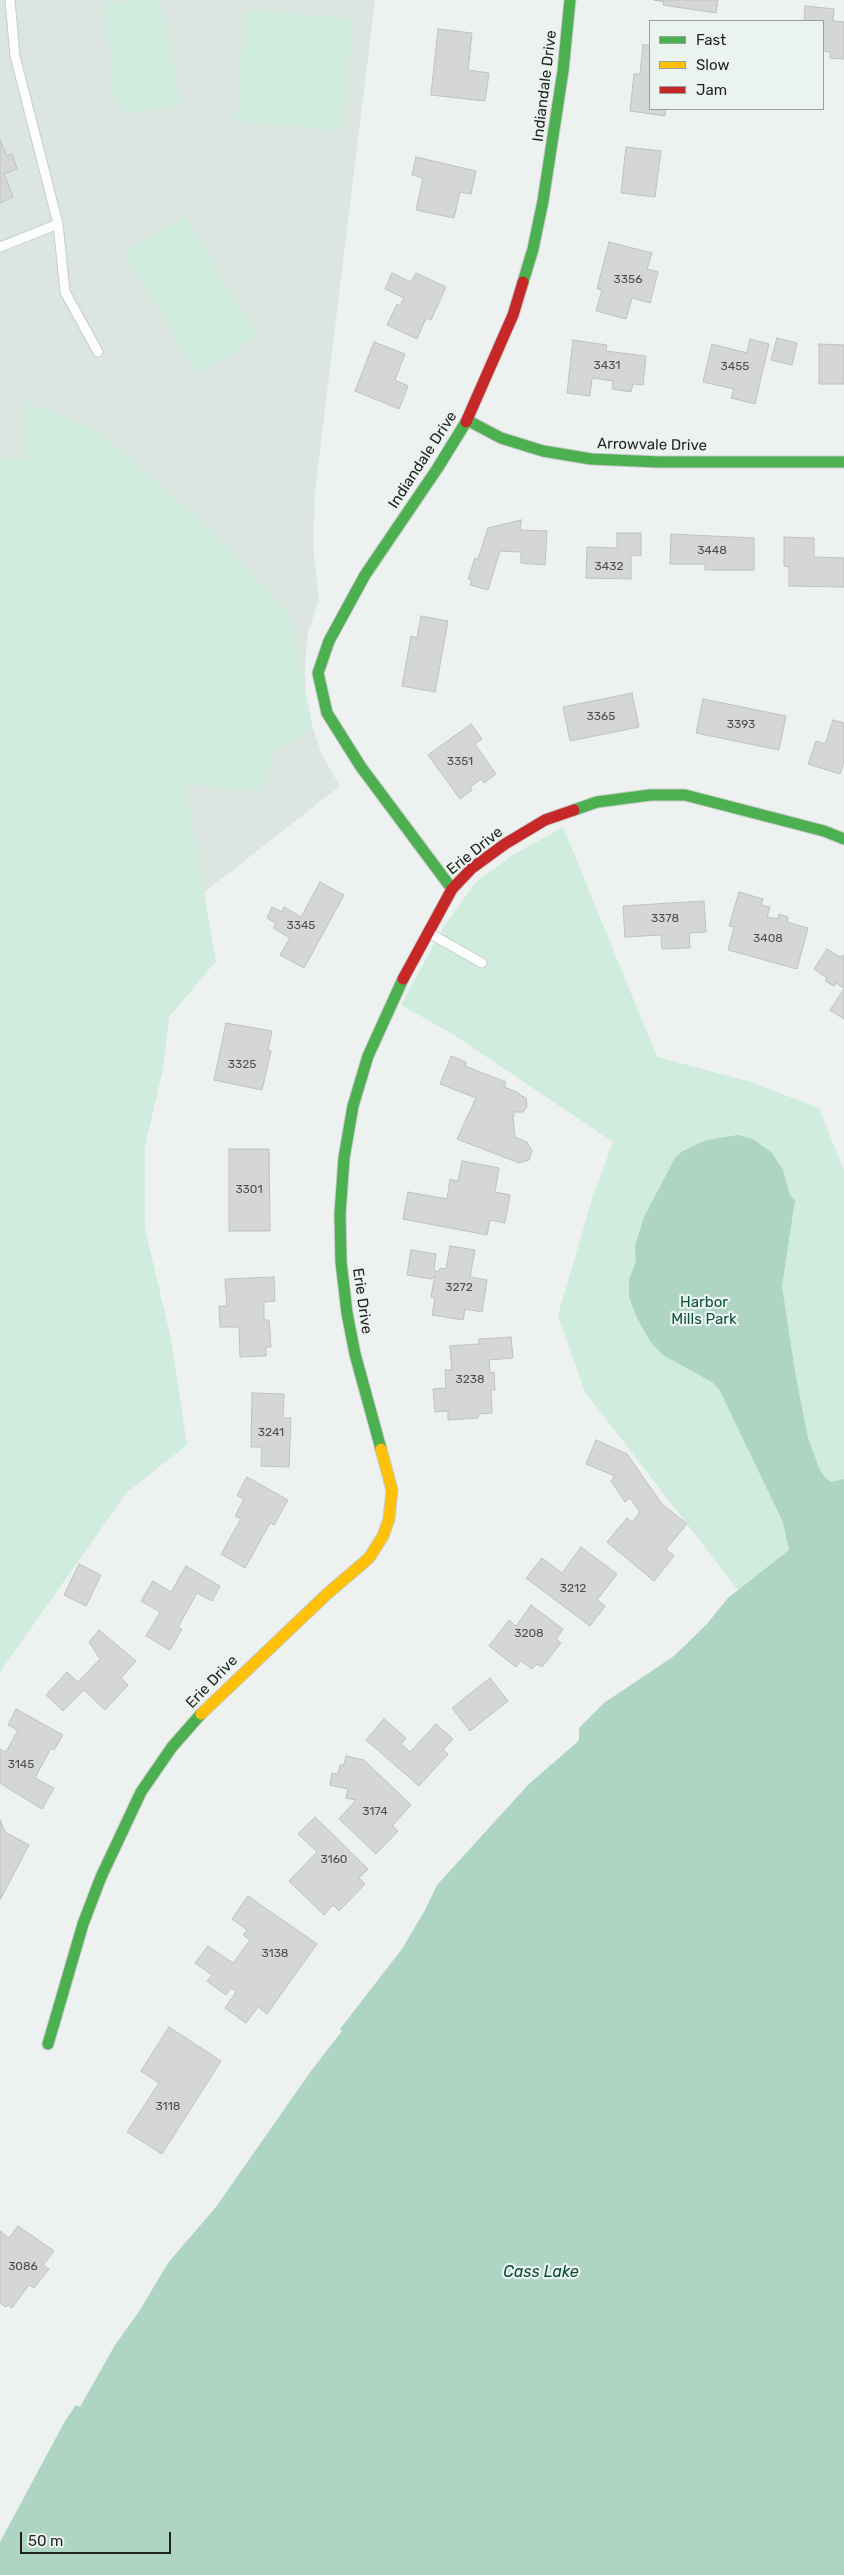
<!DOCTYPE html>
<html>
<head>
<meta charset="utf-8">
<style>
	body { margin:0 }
	#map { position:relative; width:844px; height:2575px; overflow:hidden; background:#edf1ef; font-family:Rubik,sans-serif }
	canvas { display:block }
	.legend { position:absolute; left:649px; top:20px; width:175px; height:90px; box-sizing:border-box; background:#ebf3ef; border:1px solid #999f9d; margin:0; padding:6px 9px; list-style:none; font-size:15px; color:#1f2221 }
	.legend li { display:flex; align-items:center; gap:10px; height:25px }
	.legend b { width:25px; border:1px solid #999f9d }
	.scale { position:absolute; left:20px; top:2532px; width:151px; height:22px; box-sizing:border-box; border:2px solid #1f2221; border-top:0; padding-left:6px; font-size:15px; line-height:18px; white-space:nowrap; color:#1f2221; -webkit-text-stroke:4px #ebf3ef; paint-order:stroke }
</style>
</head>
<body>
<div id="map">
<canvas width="844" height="2575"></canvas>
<ul class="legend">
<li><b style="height:6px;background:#4caf50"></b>Fast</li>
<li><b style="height:6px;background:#ffc107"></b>Slow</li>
<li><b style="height:6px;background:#c62828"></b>Jam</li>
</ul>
<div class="scale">50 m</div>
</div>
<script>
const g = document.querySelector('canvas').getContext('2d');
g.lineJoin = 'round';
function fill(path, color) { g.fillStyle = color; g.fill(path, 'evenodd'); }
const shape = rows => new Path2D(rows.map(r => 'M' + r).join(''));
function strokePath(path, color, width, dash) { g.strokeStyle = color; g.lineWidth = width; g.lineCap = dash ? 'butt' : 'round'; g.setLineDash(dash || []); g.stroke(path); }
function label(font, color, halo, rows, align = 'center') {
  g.font = font + ' Rubik,sans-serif'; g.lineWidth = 4.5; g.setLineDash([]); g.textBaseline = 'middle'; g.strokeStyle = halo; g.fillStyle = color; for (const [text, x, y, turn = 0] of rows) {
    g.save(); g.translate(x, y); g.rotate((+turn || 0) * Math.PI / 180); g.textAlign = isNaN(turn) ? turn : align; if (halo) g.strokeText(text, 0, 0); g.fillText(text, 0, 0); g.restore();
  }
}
fill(shape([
	[0,0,375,0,315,491,313,547,319,600,308,632,305,663,306,696,313,729,323,757,340,786,0,1052]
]), '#dce6e1');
fill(shape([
	[136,0,160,0,181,105,128,113,113,98,105,3],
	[246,10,352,19,342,131,236,121],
	[184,216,258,337,198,373,124,253],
	[25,402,97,430,212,531,289,615,313,729,275,750,260,791,185,784,216,961,169,1017,163,1069,145,1146,145,1229,171,1339,187,1445,127,1492,0,1672,0,459,25,459],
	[563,827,657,1057,751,1082,819,1108,844,1171,844,1479,785,1556,738,1590,585,1392,558,1315,593,1196,613,1142,451,1033,401,1005,444,926,476,882,513,855]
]), '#cfecdf');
fill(shape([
	[738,1135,753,1139,772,1153,783,1170,790,1196,795,1200,782,1286,795,1372,808,1438,820,1470,825,1478,831,1482,844,1479,844,2575,0,2575,0,2542,65,2421,76,2405,80,2407,115,2345,138,2313,168,2263,216,2207,311,2071,342,2031,340,2029,402,1949,425,1910,437,1885,529,1784,575,1744,579,1740,579,1728,604,1703,674,1656,706,1625,728,1598,789,1550,783,1522,720,1391,712,1382,663,1355,650,1341,637,1318,629,1297,629,1279,636,1262,635,1246,644,1217,675,1158,681,1152,706,1140]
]), '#aed4c4');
const building = shape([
	[654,0,718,0,716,13,663,5,664,2,654,0],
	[805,6,834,9,833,21,844,22,844,59,830,58,830,52,823,51,823,21,804,21,805,6],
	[438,29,472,33,468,70,489,73,485,101,431,95,438,29],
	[643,45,650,45,650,109,666,109,665,116,630,111,634,74,640,74,643,45],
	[0,140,7,156,12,154,17,169,4,174,13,197,0,203,0,140],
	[626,147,661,151,655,197,621,193,626,147],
	[416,157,476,171,471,194,460,192,454,218,416,210,423,178,412,175,416,157],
	[609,242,652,253,647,269,658,272,650,303,632,298,626,319,596,311,602,290,597,289,609,242],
	[392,273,411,282,416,273,446,287,431,320,426,318,417,339,387,325,397,304,400,306,404,298,385,289,392,273],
	[777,338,797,343,792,365,771,360,777,338],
	[750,339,769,344,755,404,731,398,734,389,703,382,712,344,747,353,750,339],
	[573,340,607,345,606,351,646,356,643,385,633,384,631,392,612,389,613,381,592,378,590,396,567,393,573,340],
	[374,342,405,354,395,380,408,386,399,409,355,391,374,342],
	[819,344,844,345,844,384,819,384,819,344],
	[521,520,520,530,547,531,545,565,521,563,521,552,500,551,488,590,470,585,472,580,468,579,475,558,478,559,488,528,521,520],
	[617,533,641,533,641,556,631,555,631,579,586,578,587,547,617,548,617,533],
	[671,534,754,538,754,570,705,570,705,564,670,564,671,534],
	[784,537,814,538,814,557,844,558,844,587,789,586,789,567,784,566,784,537],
	[421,616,448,621,435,692,402,686,411,636,417,638,421,616],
	[632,693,639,727,570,741,563,707,632,693],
	[703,699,786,716,779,750,696,733,703,699],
	[833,720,844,723,844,761,840,774,808,764,816,741,825,744,833,720],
	[471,724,482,739,475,744,496,774,484,783,481,779,470,787,472,790,460,799,428,755,471,724],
	[320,882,344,895,304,968,280,955,290,938,273,928,276,923,267,918,272,907,282,912,284,907,301,917,320,882],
	[739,892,763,899,761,905,770,907,767,917,778,919,779,914,788,917,787,922,808,928,797,969,728,950,734,927,729,926,739,892],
	[704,901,706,932,689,933,690,948,662,949,661,935,625,937,623,906,704,901],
	[827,949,840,957,844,955,844,988,836,983,834,986,825,981,827,978,814,969,827,949],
	[844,989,844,1019,830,1010,844,989],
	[226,1023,272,1031,268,1050,271,1051,262,1090,214,1080,226,1023],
	[451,1056,466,1062,465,1066,506,1082,504,1087,519,1093,519,1095,526,1098,527,1107,523,1112,514,1112,513,1118,515,1137,527,1142,532,1151,529,1160,519,1163,457,1139,476,1098,440,1084,451,1056],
	[229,1149,269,1149,270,1231,229,1231,229,1149],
	[462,1161,499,1168,495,1192,510,1195,505,1223,490,1220,487,1235,403,1219,408,1192,447,1199,450,1179,458,1181,462,1161],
	[450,1246,475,1250,470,1277,487,1280,482,1312,465,1309,463,1320,432,1315,435,1298,431,1297,435,1275,432,1279,407,1275,411,1250,436,1254,434,1270,439,1272,440,1268,446,1269,450,1246],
	[274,1277,275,1301,264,1302,264,1320,269,1320,271,1347,266,1347,266,1356,240,1357,239,1327,220,1327,219,1306,227,1306,225,1279,274,1277],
	[511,1337,513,1358,489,1360,490,1373,494,1372,495,1390,491,1390,492,1413,478,1414,478,1418,448,1420,448,1411,435,1412,433,1389,446,1388,445,1370,452,1370,450,1346,479,1344,479,1339,511,1337],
	[252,1393,284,1394,283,1418,291,1418,289,1467,261,1466,262,1447,251,1447,252,1393],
	[596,1440,627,1454,662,1504,687,1524,666,1549,674,1556,654,1581,607,1542,627,1518,632,1522,640,1512,630,1498,625,1502,611,1481,615,1476,586,1464,596,1440],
	[247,1477,288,1500,274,1525,270,1523,245,1568,221,1554,241,1519,235,1516,244,1499,237,1495,247,1477],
	[581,1547,617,1574,597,1600,605,1606,590,1626,526,1578,542,1558,562,1573,581,1547],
	[79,1564,101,1575,86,1606,64,1595,79,1564],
	[186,1566,220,1586,212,1601,197,1593,178,1627,182,1629,170,1650,146,1636,160,1612,141,1601,153,1581,171,1592,186,1566],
	[531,1605,563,1629,556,1639,561,1643,542,1667,537,1664,532,1669,521,1661,516,1667,489,1646,509,1620,516,1626,531,1605],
	[99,1630,136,1661,121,1678,128,1685,105,1710,84,1690,63,1711,46,1695,67,1672,78,1682,100,1659,89,1642,99,1630],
	[490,1678,508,1701,470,1731,452,1708,490,1678],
	[16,1709,63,1735,54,1750,51,1748,35,1778,54,1788,42,1809,0,1783,0,1749,6,1752,18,1730,8,1725,16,1709],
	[384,1719,406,1738,401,1744,410,1752,436,1724,453,1739,443,1750,448,1754,419,1786,366,1740,384,1719],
	[346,1756,364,1760,411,1805,392,1826,398,1831,376,1854,339,1819,356,1800,346,1798,348,1789,330,1785,332,1773,338,1774,340,1765,344,1765,346,1756],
	[315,1817,368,1869,359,1878,365,1884,339,1911,333,1905,324,1915,289,1881,317,1852,298,1834,315,1817],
	[0,1820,5,1832,29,1845,0,1900,0,1820],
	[248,1896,317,1944,267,2014,258,2007,246,2023,225,2008,236,1992,231,1988,226,1995,207,1981,212,1975,195,1963,208,1946,233,1963,250,1940,243,1935,247,1930,232,1919,248,1896],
	[169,2027,221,2061,162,2154,127,2132,159,2083,141,2071,169,2027],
	[18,2226,54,2251,43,2265,49,2269,34,2288,29,2285,12,2308,8,2305,6,2307,0,2303,0,2231,9,2238,18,2226]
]);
fill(building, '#d4d7d6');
strokePath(building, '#bec1c0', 1);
const lane = shape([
	[10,0,15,56,58,224,65,292,98,352],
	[0,247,58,224],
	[429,933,482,963]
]);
const fast = shape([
	[523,282,533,249,543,201,563,71,570,0],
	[467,420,501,438,543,451,591,459,659,462,844,462],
	[574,810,597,802,650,795,685,795,824,831,844,839],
	[452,889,361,767,327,713,318,673,329,641,365,575,437,469,466,422],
	[381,1449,355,1354,347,1313,341,1262,340,1214,344,1158,353,1106,368,1056,403,979],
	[48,2044,83,1924,101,1877,141,1792,172,1747,201,1714]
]);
const slow = shape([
	[201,1714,327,1594,369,1558,383,1536,389,1519,392,1490,381,1449]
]);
const jam = shape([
	[466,422,513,315,523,282],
	[403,979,452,889,472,868,505,844,545,820,574,810]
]);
strokePath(lane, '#c9cccb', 11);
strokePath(fast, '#c9cccb', 13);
strokePath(slow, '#c9cccb', 13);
strokePath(jam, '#c9cccb', 13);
strokePath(lane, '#fcfdfd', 9);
strokePath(fast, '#4caf50', 11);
strokePath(slow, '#ffc107', 11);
strokePath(jam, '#c62828', 11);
label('12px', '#4c4f4e', null, [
	["3356",628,280],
	["3431",607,366],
	["3455",735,367],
	["3448",712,551],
	["3432",609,567],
	["3365",601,717],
	["3393",741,725],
	["3351",460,762],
	["3378",665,919],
	["3345",301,926],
	["3408",768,939],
	["3325",242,1065],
	["3301",249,1190],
	["3272",459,1288],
	["3238",470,1380],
	["3241",271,1433],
	["3212",573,1589],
	["3208",529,1634],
	["3145",21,1765],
	["3174",375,1812],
	["3160",334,1860],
	["3138",275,1954],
	["3118",168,2107],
	["3086",23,2267]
]);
label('15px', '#1f2221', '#ebf3ef', [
	["Indiandale Drive",545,86,-83],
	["Arrowvale Drive",652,445,1],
	["Indiandale Drive",423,460,-57],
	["Erie Drive",475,851,-39],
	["Erie Drive",362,1301,82],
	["Erie Drive",212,1682,-46]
]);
label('15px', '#10533d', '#ebf3ef', [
	["Harbor",704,1303],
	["Mills Park",704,1320]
]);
label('italic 16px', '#0a4f3a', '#ebf3ef', [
	["Cass Lake",541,2272]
]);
</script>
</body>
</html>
